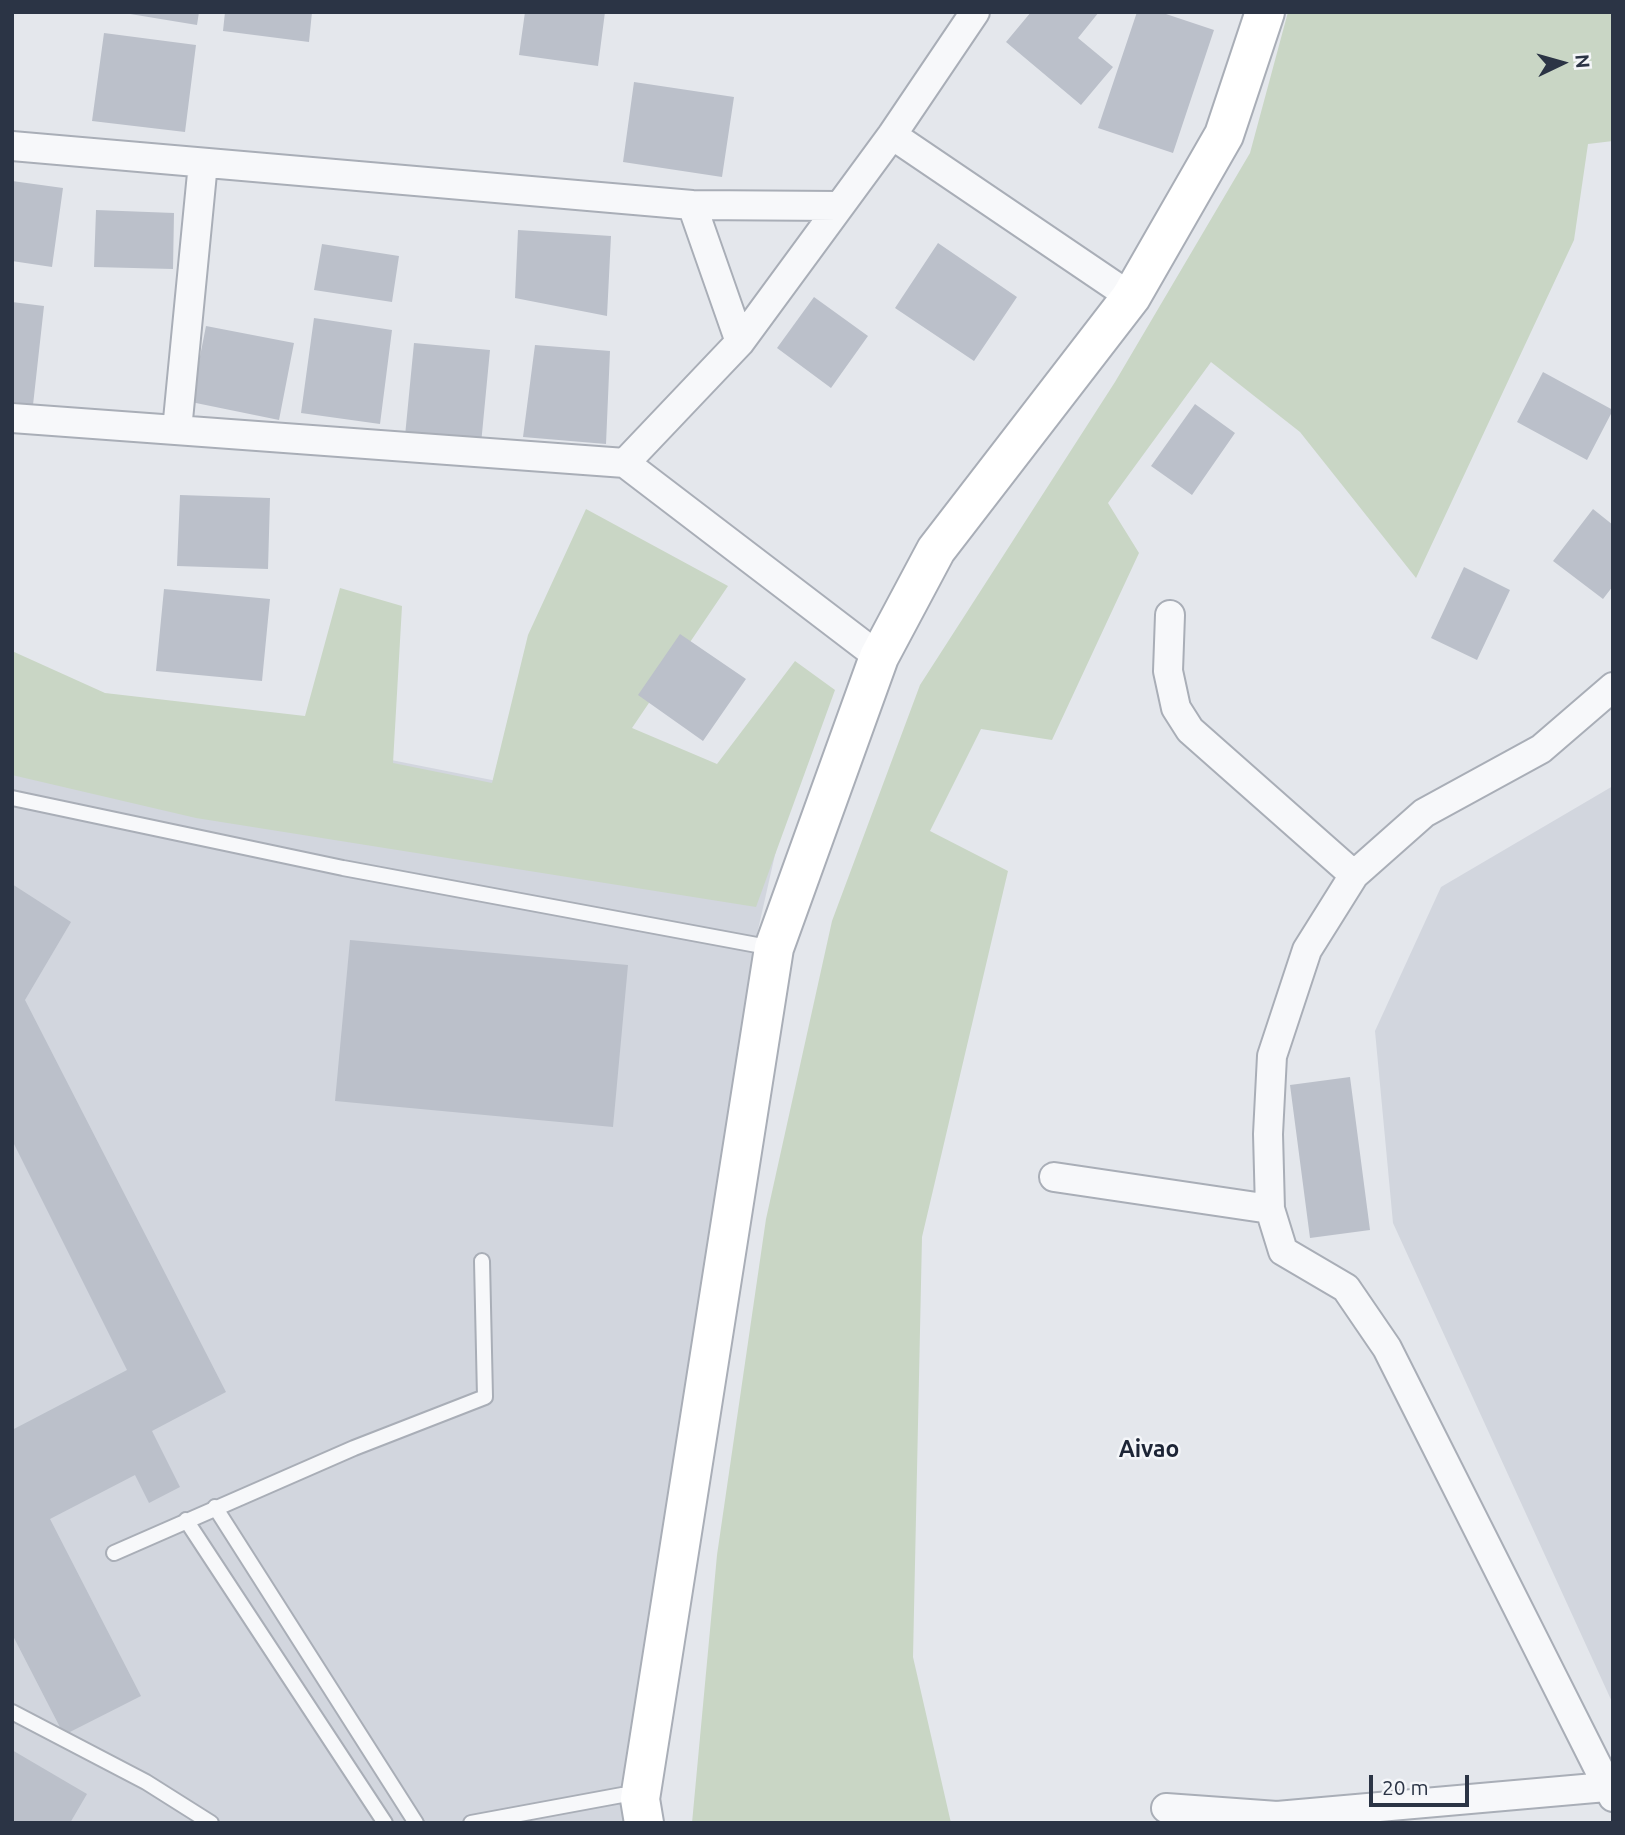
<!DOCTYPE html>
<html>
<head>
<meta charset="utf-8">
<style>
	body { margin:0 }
	#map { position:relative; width:1625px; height:1835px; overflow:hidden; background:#e4e7ec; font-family:Ubuntu,sans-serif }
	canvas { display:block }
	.frame { position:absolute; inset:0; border:14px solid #2b3445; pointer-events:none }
	.north { position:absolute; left:1527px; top:28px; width:70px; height:70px; -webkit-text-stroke:5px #f4f6f9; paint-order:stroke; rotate:85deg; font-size:19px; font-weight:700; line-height:28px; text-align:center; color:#2b3445 }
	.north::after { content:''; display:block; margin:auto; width:24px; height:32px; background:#2b3445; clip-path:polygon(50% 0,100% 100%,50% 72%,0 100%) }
	.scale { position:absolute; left:1369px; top:1775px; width:100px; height:32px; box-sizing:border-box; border:4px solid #2b3445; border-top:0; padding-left:9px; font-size:21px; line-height:24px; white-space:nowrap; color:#2b3445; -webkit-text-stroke:5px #f4f6f9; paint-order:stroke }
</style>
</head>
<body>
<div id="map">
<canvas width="1625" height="1835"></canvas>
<div class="frame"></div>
<div class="north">N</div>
<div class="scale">20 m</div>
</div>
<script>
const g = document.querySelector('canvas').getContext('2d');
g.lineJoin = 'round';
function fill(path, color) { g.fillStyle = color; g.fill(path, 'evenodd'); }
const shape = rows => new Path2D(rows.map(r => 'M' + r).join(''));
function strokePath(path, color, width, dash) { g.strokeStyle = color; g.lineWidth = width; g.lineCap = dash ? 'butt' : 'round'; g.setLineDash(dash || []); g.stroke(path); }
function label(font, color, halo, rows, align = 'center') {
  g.font = font + ' Ubuntu,sans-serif'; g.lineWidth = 5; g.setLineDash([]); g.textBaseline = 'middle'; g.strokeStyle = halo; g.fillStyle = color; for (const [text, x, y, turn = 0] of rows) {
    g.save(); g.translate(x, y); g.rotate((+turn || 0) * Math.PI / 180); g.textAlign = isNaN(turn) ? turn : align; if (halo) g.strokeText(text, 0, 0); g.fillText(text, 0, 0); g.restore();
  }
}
fill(shape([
	[12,661,99,702,779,837,755,943,622,1795,626,1823,12,1823],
	[1613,786,1613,1704,1393,1223,1375,1031,1441,887]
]), '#d2d6de');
fill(shape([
	[1288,12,1613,12,1613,141,1588,144,1574,240,1416,578,1300,432,1211,362,1108,503,1139,553,1052,740,981,729,930,831,1008,871,922,1237,913,1657,951,1823,692,1823,717,1555,766,1219,832,921,920,685,1115,382,1250,153],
	[586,509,728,586,632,728,717,764,795,661,835,690,756,907,196,818,12,775,12,651,105,693,305,716,340,588,402,606,393,763,492,783,528,635]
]), '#c9d6c5');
fill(shape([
	[118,12,199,12,197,25],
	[225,12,312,12,309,42,223,31],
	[525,12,605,12,598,66,519,55],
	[1031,12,1099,12,1078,38,1113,67,1081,105,1006,42],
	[1137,12,1160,12,1214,30,1173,153,1098,128],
	[104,33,196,45,185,132,92,121],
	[634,82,734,97,722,177,623,162],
	[12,181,63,188,52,267,12,261],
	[96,210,174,213,173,269,94,267],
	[518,230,611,236,607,316,515,298],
	[938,243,1017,297,974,361,895,308],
	[322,244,399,256,392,302,314,290],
	[814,297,868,336,831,388,777,348],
	[12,302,44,306,33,405,12,402],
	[314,318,392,330,380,424,301,413],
	[206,326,294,343,279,420,191,402],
	[414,343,490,350,481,444,405,436],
	[535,345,610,351,606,444,523,437],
	[1543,372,1613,410,1587,460,1517,422],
	[1195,404,1235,433,1192,495,1151,466],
	[180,495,270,498,268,569,177,566],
	[1593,509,1613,525,1613,586,1603,599,1553,561],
	[1464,567,1510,590,1477,660,1431,638],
	[164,589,270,599,262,681,156,671],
	[680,634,746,679,703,741,638,695],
	[12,884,71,922,25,1000,226,1392,152,1431,180,1487,149,1503,135,1475,50,1519,141,1696,64,1735,12,1634,12,1430,127,1370,12,1140],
	[350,940,628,965,613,1127,335,1101],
	[1350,1077,1370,1230,1310,1238,1290,1085],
	[12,1750,87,1794,70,1823,12,1823]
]), '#bbc0ca');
const lane = shape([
	[12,798,343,868,773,948],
	[215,1507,416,1823],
	[186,1520,385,1823],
	[114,1553,354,1448,485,1397,482,1261],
	[12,1712,146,1782,211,1823],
	[471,1823,622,1795,638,1798]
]);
const street = shape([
	[892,135,1131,297],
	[12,146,692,205,740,342],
	[692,205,838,206],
	[12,418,625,463,879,657],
	[177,430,203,163],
	[625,463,740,342,892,135,975,12],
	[1170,615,1168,671,1176,708,1190,730,1354,875],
	[1613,687,1541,749,1424,813,1354,875,1307,950,1272,1056,1268,1134,1270,1209,1283,1251,1346,1288,1387,1348,1613,1797],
	[1054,1177,1270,1209],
	[1166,1808,1277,1816,1606,1787]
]);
const secondary = shape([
	[644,1823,640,1799,774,948,879,657,936,550,1131,297,1224,135,1265,12]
]);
strokePath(lane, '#a9aeb7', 18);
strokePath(street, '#a9aeb7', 32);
strokePath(secondary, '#a9aeb7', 42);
strokePath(lane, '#f7f8fa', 14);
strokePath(street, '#f7f8fa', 28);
strokePath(secondary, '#fff', 38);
label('bold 23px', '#1d2536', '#f4f6f9', [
	["Aivao",1149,1449]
]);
</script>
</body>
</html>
